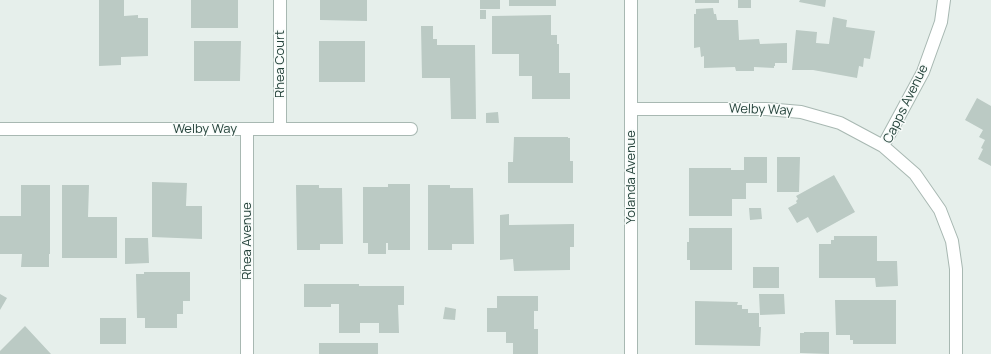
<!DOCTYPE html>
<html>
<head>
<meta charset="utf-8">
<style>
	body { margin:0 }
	canvas { display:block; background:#e6efeb }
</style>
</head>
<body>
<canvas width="991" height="354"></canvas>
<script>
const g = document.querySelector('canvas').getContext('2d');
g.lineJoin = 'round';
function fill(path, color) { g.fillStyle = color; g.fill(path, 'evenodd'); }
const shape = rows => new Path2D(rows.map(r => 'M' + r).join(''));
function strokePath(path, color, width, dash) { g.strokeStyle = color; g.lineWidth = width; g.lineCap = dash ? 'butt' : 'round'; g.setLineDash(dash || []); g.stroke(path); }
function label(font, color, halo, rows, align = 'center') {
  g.font = font + ' Manrope,sans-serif'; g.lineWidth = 3; g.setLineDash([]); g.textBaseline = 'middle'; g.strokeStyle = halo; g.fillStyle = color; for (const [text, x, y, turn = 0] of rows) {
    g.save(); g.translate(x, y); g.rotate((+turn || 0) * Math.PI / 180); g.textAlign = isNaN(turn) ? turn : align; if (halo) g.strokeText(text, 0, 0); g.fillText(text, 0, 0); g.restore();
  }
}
fill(shape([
	[99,0,124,0,124,16,138,15,138,18,148,18,148,56,121,57,121,65,99,66],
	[191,0,238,0,238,28,191,28],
	[320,0,367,0,367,21,320,20],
	[480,0,500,0,500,9,480,9],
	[509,0,556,0,556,6,509,6],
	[695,0,719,0,719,3,695,3],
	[738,0,751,0,751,8,738,8],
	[800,0,826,0,825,7,799,2],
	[713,8,714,14,716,14,717,20,738,20,739,40,759,39,760,44,787,43,787,63,775,63,775,66,774,66,774,68,754,67,754,71,736,71,735,67,704,68,704,56,701,57,700,47,694,48,694,14,696,14,696,9],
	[480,10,486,10,486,19,480,19],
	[551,15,551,35,557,35,557,44,559,44,559,73,570,73,570,99,532,99,532,76,519,76,519,54,492,54,492,16],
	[833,17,847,20,846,27,875,31,870,59,864,58,863,67,859,66,857,78,813,70,792,70,796,30,817,32,816,43,829,44],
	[421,26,433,26,433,39,437,39,437,45,475,45,476,119,451,119,450,78,422,78],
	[194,41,241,41,240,81,194,81],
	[319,41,365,41,365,82,319,82],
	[977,98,991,106,991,166,978,159,983,149,981,148,985,140,979,137,983,130,965,120],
	[498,112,499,123,486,123,486,113],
	[514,137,568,137,568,138,570,138,570,161,573,161,573,183,508,183,508,162,513,162],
	[744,157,767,157,767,183,746,183,746,199,732,199,732,216,689,216,689,168,731,168,731,170,744,170],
	[777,157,800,157,799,192,777,192],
	[834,175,855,212,817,233,808,217,797,223,788,208,797,203,796,201,798,199,796,196],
	[152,182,187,183,186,206,202,206,202,239,152,237],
	[388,184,410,184,410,250,388,250,388,243,386,243,386,254,368,254,368,243,363,243,363,187,388,187],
	[21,185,50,185,50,254,49,254,49,267,21,267,22,254,0,254,0,216,21,216],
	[62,185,89,185,88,217,117,217,117,258,62,258],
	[296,185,319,185,319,188,342,188,343,244,320,244,320,250,297,250],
	[428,185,450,185,450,188,473,188,474,244,452,244,452,250,428,250],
	[749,208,761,208,762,219,750,220],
	[509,214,509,225,574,224,574,247,570,247,570,270,514,271,513,259,500,260,500,215],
	[689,228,732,228,732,270,690,270,690,260,687,260,687,242,689,242],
	[834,236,877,236,877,261,897,261,898,286,876,287,875,278,819,278,819,244,831,244,831,240,834,240],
	[125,238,148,238,149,263,125,264],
	[753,267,779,267,779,288,753,288],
	[144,272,190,272,190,301,183,301,183,314,177,314,177,328,145,328,145,318,137,318,136,274,144,274],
	[304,284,359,284,359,286,404,286,404,305,398,305,399,333,379,333,379,323,360,323,360,333,339,333,339,304,331,304,331,307,304,307],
	[0,294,7,298,0,310],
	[759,294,784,294,785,314,760,315],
	[497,296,538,296,538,311,534,311,534,329,538,329,538,354,513,354,513,343,506,343,506,332,487,332,487,308,497,308],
	[835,300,896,300,896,344,853,344,853,340,850,340,850,335,836,335],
	[695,301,738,302,737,305,742,305,742,309,748,309,748,313,759,313,759,327,761,327,760,346,695,345],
	[445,307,456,309,455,320,443,319],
	[100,318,126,318,126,344,100,344],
	[25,326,51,354,0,354,0,351],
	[804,332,829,332,829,354,800,353,800,333,804,333],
	[319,343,378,343,378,354,319,354]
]), '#bbcac4');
const minor = shape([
	[280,0,280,129],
	[944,0,941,22,923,72,883,146,915,174,940,210,952,241,956,269,956,354],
	[631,109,766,109,801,112,840,123,883,146],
	[0,129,411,129],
	[247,354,247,129]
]);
const tertiary = shape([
	[631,0,631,354]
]);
strokePath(minor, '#a8b8b2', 14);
strokePath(tertiary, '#a8b8b2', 14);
strokePath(minor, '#fff', 12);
strokePath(tertiary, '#fff', 12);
label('13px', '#24423a', '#f7fbf9', [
	["Rhea Court",280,64,-90],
	["Capps Avenue",906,104,-64],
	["Welby Way",761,110,2],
	["Welby Way",205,129],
	["Yolanda Avenue",631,177,-90],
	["Rhea Avenue",247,241,-90]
]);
</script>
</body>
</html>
